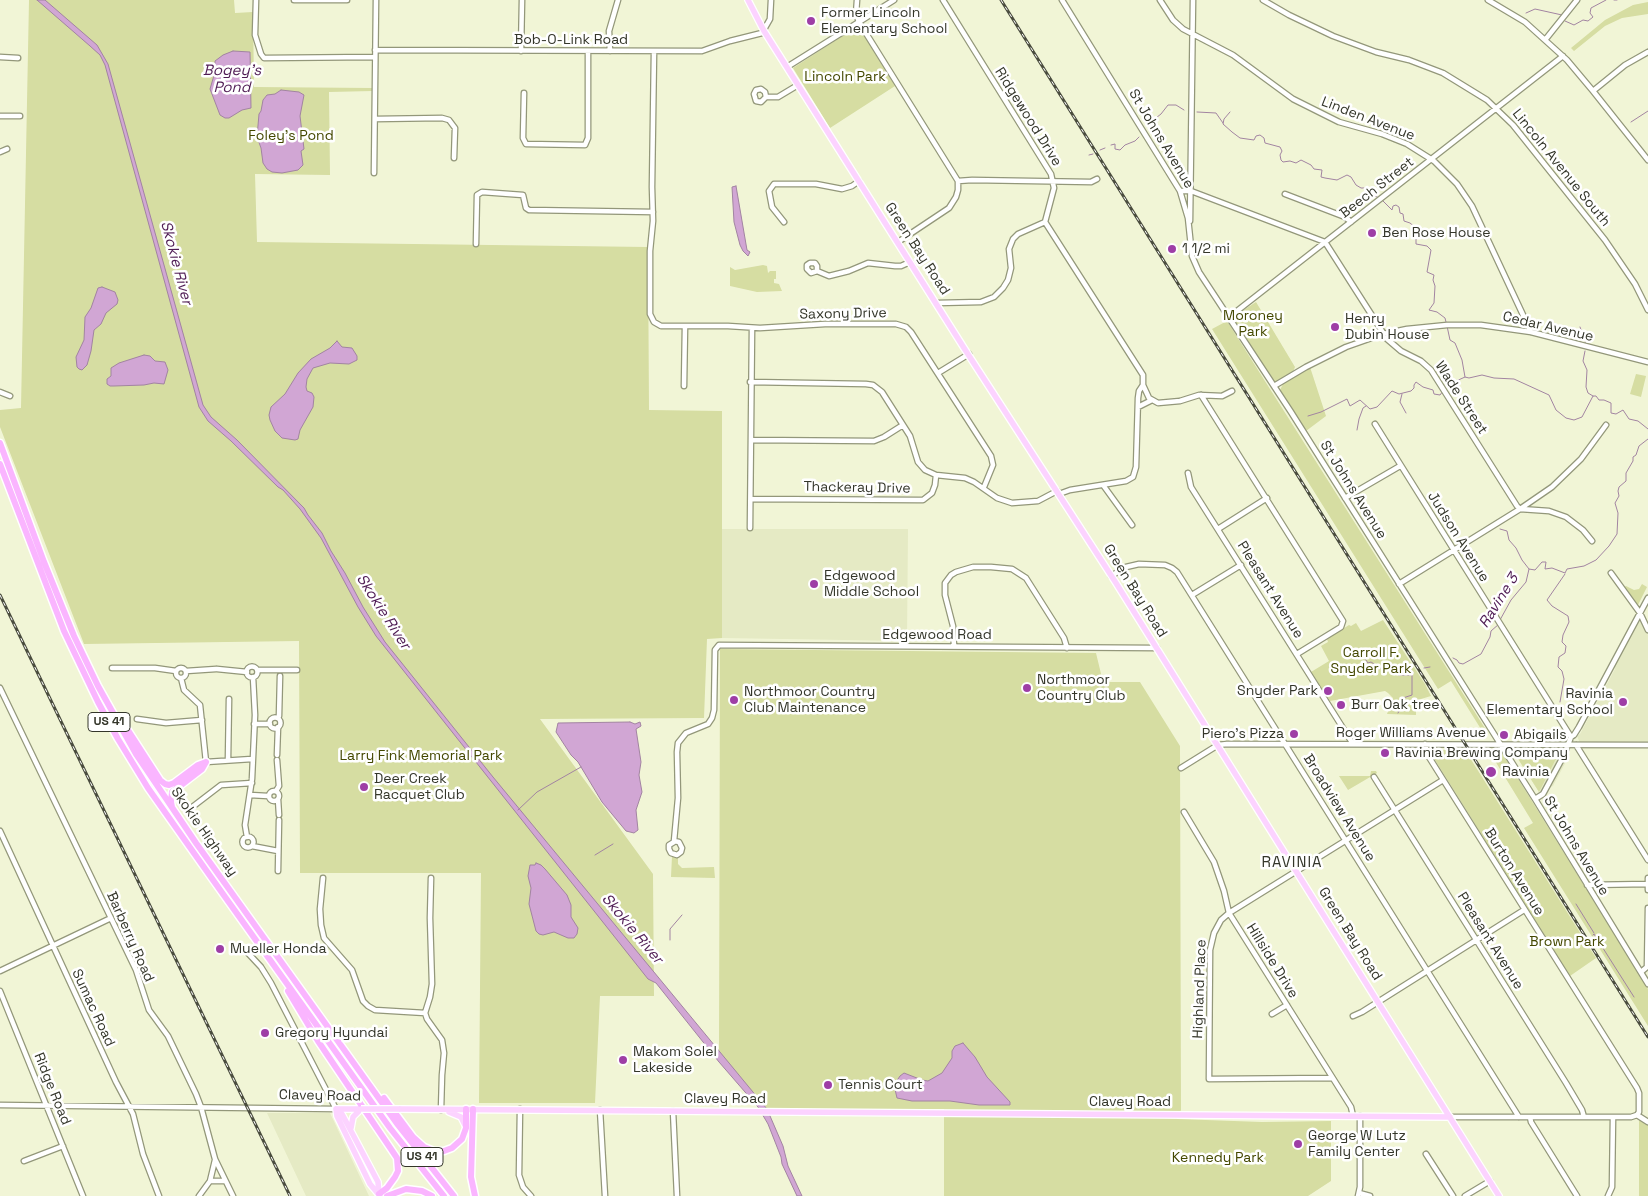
<!DOCTYPE html>
<html>
<head>
<meta charset="utf-8">
<style>
	body { margin:0 }
	canvas { display:block; background:#f1f5d6 }
</style>
</head>
<body>
<canvas width="1648" height="1196"></canvas>
<script>
const g = document.querySelector('canvas').getContext('2d');
g.lineJoin = 'round';
function fill(path, color) { g.fillStyle = color; g.fill(path, 'evenodd'); }
const shape = rows => new Path2D(rows.map(r => 'M' + r).join(''));
function strokePath(path, color, width, dash) { g.strokeStyle = color; g.lineWidth = width; g.lineCap = dash ? 'butt' : 'round'; g.setLineDash(dash || []); g.stroke(path); }
function label(font, color, halo, rows, align = 'center') {
  g.font = font + ' "Space Grotesk",sans-serif'; g.lineWidth = 5; g.setLineDash([]); g.textBaseline = 'middle'; g.strokeStyle = halo; g.fillStyle = color; for (const [text, x, y, turn = 0] of rows) {
    g.save(); g.translate(x, y); g.rotate((+turn || 0) * Math.PI / 180); g.textAlign = isNaN(turn) ? turn : align; if (halo) g.strokeText(text, 0, 0); g.fillText(text, 0, 0); g.restore();
  }
}
fill(shape([
	[722,529,908,529,907,641,722,638],
	[1640,620,1643,622,1648,635,1648,743,1580,743,1577,736,1580,734,1615,669,1614,665],
	[1542,751,1560,751,1570,754,1553,786,1539,792,1532,781],
	[267,1113,330,1113,369,1196,306,1196]
]), '#e5eac4');
fill(shape([
	[29,0,234,0,235,13,253,12,254,87,373,88,373,91,329,92,330,175,255,174,257,242,648,247,649,410,722,411,722,638,707,639,704,718,540,719,653,874,654,996,600,996,595,1103,479,1103,481,873,300,873,299,641,84,644,0,427,0,410,21,408],
	[1648,2,1648,14,1622,18,1605,26,1574,51,1571,48,1605,20,1633,5],
	[858,26,895,86,830,128,793,68],
	[763,265,767,266,768,273,770,271,776,271,776,279,774,279,774,283,779,284,782,291,757,292,730,286,730,267,735,270],
	[1256,302,1295,367,1293,372,1277,382,1274,381,1234,321,1236,315],
	[1227,321,1270,389,1488,733,1484,734,1451,681,1438,689,1212,329],
	[1310,367,1326,416,1306,431,1280,390,1284,382],
	[1636,374,1646,376,1641,397,1630,394],
	[1642,584,1647,587,1638,605,1624,587,1626,586,1634,590,1639,589],
	[1383,620,1425,684,1431,696,1421,699,1416,703,1416,715,1387,714,1393,698,1388,693,1385,691,1330,701,1311,672,1329,661,1321,646,1328,642,1327,639,1349,625,1351,626,1356,623,1361,631],
	[720,649,1096,653,1103,682,1140,682,1180,746,1181,1110,1177,1119,1262,1122,1331,1121,1331,1181,1308,1196,944,1196,944,1109,767,1109,719,1053],
	[1432,750,1465,750,1596,958,1570,976,1430,752],
	[1489,751,1501,751,1648,989,1648,1026,1524,828,1533,823],
	[1513,751,1560,751,1539,792,1532,781],
	[1371,771,1376,771,1377,773,1348,790,1339,776,1370,776],
	[672,856,678,857,678,864,682,868,714,867,715,878,671,877],
	[1639,1119,1648,1119,1648,1196,1639,1196]
]), '#d6dda2');
const water = shape([
	[37,0,45,0,97,45,108,64,203,405,211,417,237,440,304,508,308,515,322,533,331,551,345,573,363,607,385,642,493,777,767,1109,783,1146,788,1166,802,1196,797,1196,782,1164,781,1157,768,1124,758,1107,719,1062,656,983,648,979,376,636,358,607,321,538,300,509,283,490,278,487,231,441,208,421,199,407,105,65,100,55,90,46,37,0],
	[233,51,250,52,251,108,242,110,229,118,225,118,220,115,210,89,215,72,215,61,223,55,233,51],
	[281,90,299,92,304,95,300,116,304,149,301,151,303,165,298,170,282,173,272,172,267,169,263,163,261,148,257,137,259,114,261,111,263,100,267,95,275,94,281,90],
	[736,186,747,250,750,252,748,256,743,251,740,245,734,222,732,187,736,186],
	[102,287,115,292,118,300,117,304,106,313,101,324,94,330,91,351,87,365,82,370,79,369,77,367,76,357,84,340,85,317,91,308,98,288,102,287],
	[337,341,342,347,352,348,357,356,357,360,349,364,330,363,313,368,307,379,306,387,307,391,312,393,314,397,313,407,300,430,298,439,295,440,282,438,275,431,270,420,269,415,271,407,285,394,298,373,311,359,330,348,337,341],
	[144,355,150,356,155,361,165,362,168,370,164,384,154,383,144,385,114,386,110,386,107,384,107,379,111,376,111,368,119,363,144,355],
	[630,722,635,724,640,722,641,726,636,729,641,762,639,775,642,792,636,810,638,830,634,833,626,831,602,802,578,762,571,755,556,732,558,723,630,722],
	[536,863,541,865,545,869,567,895,571,905,571,917,578,928,577,934,574,938,568,938,554,932,543,935,539,934,536,931,529,904,531,888,528,876,530,865,535,865,536,863],
	[963,1043,975,1057,987,1077,1010,1102,1010,1105,979,1105,950,1101,912,1101,897,1098,894,1085,900,1076,904,1073,922,1080,928,1081,942,1073,952,1058,952,1051,955,1046,963,1043]
]);
fill(water, '#d1a6d4');
strokePath(water, '#a284a1', 1);
strokePath(shape([
	[1614,0,1617,0],
	[1526,13,1535,9,1562,15],
	[1565,21,1574,25,1583,20,1588,21,1593,17,1590,13,1591,8,1606,0],
	[1197,112,1216,113,1223,123],
	[1230,112,1224,119,1223,124,1232,132,1240,138,1254,140,1256,136,1260,135,1264,138,1265,143,1280,147,1282,151,1280,155,1281,160,1283,162,1290,161,1296,163,1301,160,1311,165,1314,169,1322,170,1321,177,1325,178,1337,180,1347,175,1351,177,1356,185,1361,188,1372,188,1370,194,1371,197,1375,196,1379,198],
	[1152,121,1161,114,1168,105,1176,105,1184,110],
	[1631,122,1648,111],
	[1111,145,1115,144,1115,149,1120,150,1125,145,1135,141,1139,137],
	[1100,150,1105,148],
	[1089,155,1093,154],
	[1383,201,1392,210,1393,206,1396,205,1399,207,1400,213,1403,214,1404,221,1410,223,1416,228,1416,244,1427,246,1431,250,1427,272,1434,275,1433,280,1435,286,1434,303,1429,310,1437,312,1445,318,1446,322],
	[1447,326,1450,340,1455,343,1462,360,1465,377],
	[1580,327,1586,343],
	[1585,351,1583,361,1587,370,1586,387,1588,393,1593,396],
	[1445,388,1451,381,1454,382,1465,377,1469,378,1482,375,1494,378,1514,379,1549,395,1556,410,1566,418,1574,420,1582,417,1593,396,1596,396,1599,400,1604,400,1611,403,1611,413,1616,414,1623,410,1629,419,1638,421,1648,429],
	[1402,394,1400,402,1406,413],
	[1308,416,1321,412,1347,399,1350,406,1360,400,1370,409,1377,407,1392,391,1399,394,1411,391,1414,388,1414,385,1416,382,1423,387,1433,390,1434,394,1440,395,1443,391],
	[1357,430,1359,419,1363,408,1366,406],
	[1500,529,1507,531,1509,540,1516,548,1522,560,1529,569],
	[1500,620,1511,600,1526,582,1529,569,1535,570,1542,562,1546,562,1545,569,1552,568,1565,573,1567,569,1584,566,1596,560,1609,546,1617,534,1618,513,1615,503,1619,496,1618,491,1619,487,1626,481,1626,473,1633,461,1633,457,1636,455,1639,446,1648,439],
	[1361,653,1368,663,1371,662,1382,669,1394,670,1398,675,1412,675],
	[1453,658,1457,660,1459,663,1463,664,1481,654,1490,637,1491,631,1499,624],
	[1424,668,1430,667],
	[1560,702,1564,679,1562,671,1558,667,1559,657,1565,653,1566,646,1562,642,1563,635,1569,622,1568,616,1552,606,1547,600,1565,574],
	[1398,713,1401,708,1403,698,1412,695,1412,675,1413,673],
	[518,810,537,792,581,767],
	[595,855,613,844],
	[1576,904,1594,933],
	[1593,935,1594,934,1634,997],
	[670,940,670,929,682,915]
]), '#a284a1', 1);
const minor = shape([
	[256,0,255,35,261,54,264,58,375,57],
	[294,0,347,0],
	[857,0,856,14,859,22,958,181,958,190,956,197,949,208,898,242],
	[943,0,1051,174,1054,188,1045,222,1143,375,1143,385,1139,391,1138,398,1136,467,1133,477,1126,481,1070,490,1059,494],
	[1062,0,1180,191,1188,218,1192,256,1199,272,1291,412,1535,799,1648,984],
	[1160,0,1173,20,1183,29,1233,55,1293,99,1339,122,1382,134,1407,144,1434,161,1457,184,1472,206,1531,332],
	[1263,0,1289,15,1333,36,1376,52,1409,60,1443,73,1487,100,1513,125,1605,240,1635,284,1648,310],
	[1488,0,1525,22,1567,60,1593,91,1648,160],
	[1545,40,1577,0],
	[375,50,702,51,730,41,762,33,770,19,771,0],
	[521,51,522,0],
	[610,51,609,31,618,0],
	[654,52,652,187,653,221,650,251,650,314,654,322,661,326,728,326,760,328,825,324,896,324,906,327,911,332,991,456,993,465,984,487],
	[0,57,18,58],
	[787,67,894,0],
	[1593,91,1625,65,1648,52],
	[524,93,523,138,526,144,585,145,588,138,588,51],
	[766,97,765,92,761,89,756,90,754,94,756,101,761,102,766,97,778,97,798,85],
	[0,116,20,116],
	[375,119,442,118,449,120,455,128,454,158],
	[0,152,7,149],
	[374,173,376,0],
	[958,181,972,180,1091,182,1097,179],
	[1180,191,1191,191,1325,242,1387,339,1401,351,1421,361,1431,370,1517,506,1520,509,1549,511,1566,517,1583,530,1592,541],
	[1285,194,1345,217,1351,222],
	[1190,221,1193,0],
	[784,222,772,207,769,191,774,184,816,184,842,189,852,186,859,181],
	[476,244,477,195,482,192,523,195,526,208,529,210,653,212],
	[817,271,817,266,815,263,810,263,807,265,807,269,811,273,817,271,829,276,849,271,868,263,895,266,901,266,910,262],
	[937,303,981,302,994,297,1003,288,1008,280,1011,268,1009,249,1013,239,1018,234,1045,222],
	[1228,318,1563,56],
	[938,373,969,354],
	[750,382,866,384,873,385,882,392,910,436,918,462,925,470,936,475,965,478,974,482,997,498,1012,503,1038,501,1057,491],
	[1143,385,1149,398,1158,403,1180,401,1199,395,1222,396,1232,391],
	[684,386,685,326],
	[1274,386,1306,367,1346,347,1383,334,1407,329,1447,325,1481,325,1531,332,1648,362],
	[0,392,10,396],
	[1201,395,1343,621,1341,627,1297,654],
	[1138,407,1152,400],
	[1375,424,1571,737],
	[751,440,874,441,884,437,903,425],
	[1188,473,1191,487,1353,744],
	[1103,485,1132,525],
	[1345,498,1400,466],
	[751,499,918,500,923,500,932,493,935,485,936,475],
	[750,528,752,328],
	[1218,529,1267,498],
	[1611,573,1640,613,1648,630],
	[1111,576,1126,567,1139,564,1165,565,1172,568,1177,572,1519,1117],
	[1399,584,1520,509,1552,487,1581,459,1606,425],
	[1192,595,1241,565],
	[954,646,953,626,945,595,945,583,951,575,956,572,973,567,991,567,1012,569,1026,578,1064,638,1067,648],
	'246.5 672a5.5 5.5 0 1 1 11 0a5.5 5.5 0 1 1-11 0Z',
	'176 673a5 5 0 1 1 10 0a5 5 0 1 1-10 0Z',
	[112,668,155,668,176,671],
	[217,669,247,672],
	[257,670,297,670],
	[186,671,216,669],
	[181,678,184,690,200,705,206,762,252,759],
	[0,688,136,970,149,1010,168,1036,196,1094,201,1107,215,1159,233,1196],
	'269.5 723a5.5 5.5 0 1 1 11 0a5.5 5.5 0 1 1-11 0Z',
	[278,718,279,716,280,676],
	[137,719,166,723,202,720],
	[254,724,270,724],
	[1425,744,1427,754,1637,1088,1639,1093,1639,1112,1637,1115],
	[1576,745,1648,860],
	[277,755,278,727],
	[228,760,229,699],
	[1181,768,1218,745,1227,744,1648,745],
	[1374,777,1566,1083,1582,1110,1584,1117],
	'269 796a5 5 0 1 1 10 0a5 5 0 1 1-10 0Z',
	[276,791,279,786,277,760],
	[250,795,268,796],
	[278,799,279,815],
	[1535,799,1543,794,1564,755,1571,737,1574,735,1579,727,1648,598],
	[191,808,221,785,252,783],
	[1184,812,1214,862,1224,891,1229,913,1351,1107,1353,1116],
	[0,831,116,1082,133,1114,143,1154,159,1196],
	'242.5 842a5.5 5.5 0 1 1 11 0a5.5 5.5 0 1 1-11 0Z',
	[247,837,245,825,252,779,255,715,253,677],
	[674,842,669,845,669,849,671,853,677,855,681,852,682,848,679,842,674,841,678,798,677,752,678,743,686,733,708,724,712,718,714,710,715,650,719,645,1157,648],
	[252,846,278,851],
	[278,871,279,820],
	[323,878,320,909,321,925,324,938,352,970,363,1001,368,1006,375,1010,425,1013,427,1019,442,1040,444,1053,442,1075,441,1110],
	[1648,878,1648,890],
	[1587,885,1648,884],
	[0,971,111,918],
	[1641,972,1647,967,1648,908],
	[0,991,83,1196],
	[425,1013,430,997,432,984,430,918,431,878],
	[1272,1014,1287,1005],
	[1353,1016,1362,1012,1524,910],
	[1332,1078,1209,1079,1210,950,1214,933,1221,920,1229,913,1443,780],
	[0,1105,336,1109,271,983,261,967,247,952],
	[520,1109,519,1175,523,1187,531,1196],
	[600,1110,605,1196],
	[673,1111,677,1196],
	[1637,1115,1648,1122],
	[1450,1117,1631,1117,1637,1115],
	[1530,1117,1531,1122,1577,1196],
	[1426,1154,1453,1196],
	[24,1161,63,1146],
	[210,1181,225,1181],
	[1359,1193,1370,1196],
	[199,1196,210,1181,215,1160],
	[1358,1196,1360,1187,1360,1116],
	[1465,1196,1490,1181],
	[1608,1196,1612,1187,1613,1117]
]);
const major = shape([
	[748,0,764,31,964,348,1116,583,1499,1196],
	[336,1109,337,1116,370,1184,380,1196],
	[336,1109,342,1114,378,1182,379,1194],
	[336,1109,361,1109],
	[399,1109,1450,1117],
	[449,1112,461,1117,465,1125],
	[351,1128,353,1117,361,1109]
]);
const highway = shape([
	[0,443,44,562,74,636,98,686,136,754,196,843,398,1125,454,1196],
	[0,464,64,631,98,702,118,739,148,788,213,880,390,1128,444,1196],
	[120,718,160,780,165,784,169,785,174,783,198,765,206,762],
	[172,807,171,802,172,792,202,769,206,762],
	[288,991,318,1041,397,1158,398,1171,395,1177,387,1188,379,1194],
	[384,1098,413,1137,424,1147,434,1151,444,1151,452,1148,462,1139,466,1128,466,1109],
	[473,1109,471,1177,475,1196],
	[387,1196,406,1189,422,1191,432,1196]
]);
strokePath(minor, '#93977a', 7);
strokePath(major, '#fff', 8);
strokePath(highway, '#fff', 9);
strokePath(minor, '#fff', 4.5);
strokePath(major, '#fcd3ff', 5.5);
strokePath(highway, '#fab5ff', 6);
const rail = shape([
	[1001,0,1648,1037],
	[0,595,290,1196]
]);
strokePath(rail, '#4a4c3e', 3);
strokePath(rail, '#fff', 1, [4]);
const majorBridge = shape([
	[361,1109,399,1109]
]);
strokePath(majorBridge, '#fff', 8, []);
strokePath(majorBridge, '#fcd3ff', 5.5);
for (const [x, y, r, color] of [
	[811,21,5,"#9e3ea6"],
	[1372,233,5,"#9e3ea6"],
	[1172,249,5,"#9e3ea6"],
	[1335,327,5,"#9e3ea6"],
	[814,584,5,"#9e3ea6"],
	[1027,688,5,"#9e3ea6"],
	[1328,691,5,"#9e3ea6"],
	[734,700,5,"#9e3ea6"],
	[1623,702,5,"#9e3ea6"],
	[1341,705,5,"#9e3ea6"],
	[1294,734,5,"#9e3ea6"],
	[1504,735,5,"#9e3ea6"],
	[1385,753,5,"#9e3ea6"],
	[1491,772,6,"#9e3ea6"],
	[364,787,5,"#9e3ea6"],
	[220,949,5,"#9e3ea6"],
	[265,1033,5,"#9e3ea6"],
	[623,1060,5,"#9e3ea6"],
	[828,1085,5,"#9e3ea6"],
	[1298,1144,5,"#9e3ea6"]
]) { const dot = new Path2D(); dot.arc(x, y, r, 0, 2 * Math.PI); g.fillStyle = color; g.fill(dot); strokePath(dot, '#fff', 2); }
for (const [x, y, w] of [
	[109,722,42],
	[422,1157,42]
]) { const box = new Path2D(); box.roundRect(x - w / 2, y - 9.5, w, 19, 4); g.fillStyle = '#fff'; g.fill(box); strokePath(box, '#34362a', 1); }
label('bold 12px', '#34362a', null, [
	["US 41",109,722],
	["US 41",422,1157]
]);
label('14px', '#34362a', '#fff', [
	["Former Lincoln",821,13],
	["Elementary School",821,29],
	["Ben Rose House",1382,233],
	["1 1/2 mi",1182,249],
	["Henry",1345,319],
	["Dubin House",1345,335],
	["Edgewood",824,576],
	["Middle School",824,592],
	["Northmoor",1037,680],
	["Country Club",1037,696],
	["Snyder Park",1318,691,"right"],
	["Northmoor Country",744,692],
	["Club Maintenance",744,708],
	["Ravinia",1613,694,"right"],
	["Elementary School",1613,710,"right"],
	["Burr Oak tree",1351,705],
	["Piero's Pizza",1284,734,"right"],
	["Abigails",1514,735],
	["Ravinia Brewing Company",1395,753],
	["Ravinia",1502,772],
	["Deer Creek",374,779],
	["Racquet Club",374,795],
	["Mueller Honda",230,949],
	["Gregory Hyundai",275,1033],
	["Makom Solel",633,1052],
	["Lakeside",633,1068],
	["Tennis Court",838,1085],
	["George W Lutz",1308,1136],
	["Family Center",1308,1152]
], 'left');
label('14px', '#34362a', '#fff', [
	["Bob-O-Link Road",571,40],
	["Ridgewood Drive",1028,117,58],
	["Linden Avenue",1368,119,21],
	["St Johns Avenue",1161,139,59],
	["Lincoln Avenue South",1561,168,51],
	["Beech Street",1377,188,-38],
	["Green Bay Road",917,249,57],
	["Saxony Drive",843,314,-1],
	["Cedar Avenue",1548,327,13],
	["Wade Street",1461,398,57],
	["Thackeray Drive",857,488,1],
	["St Johns Avenue",1353,490,58],
	["Judson Avenue",1458,537,58],
	["Pleasant Avenue",1270,590,58],
	["Green Bay Road",1135,591,58],
	["Edgewood Road",937,635],
	["Roger Williams Avenue",1411,733],
	["Broadview Avenue",1339,808,58],
	["Skokie Highway",204,832,55],
	["St Johns Avenue",1576,846,59],
	["Burton Avenue",1514,872,58],
	["Green Bay Road",1350,934,58],
	["Barberry Road",130,937,66],
	["Pleasant Avenue",1490,941,58],
	["Hillside Drive",1272,961,58],
	["Highland Place",1200,989,-88],
	["Sumac Road",93,1008,65],
	["Ridge Road",52,1089,68],
	["Clavey Road",320,1096,1],
	["Clavey Road",725,1099],
	["Clavey Road",1130,1102]
]);
label('14px', '#444800', '#fff', [
	["Lincoln Park",845,77],
	["Foley’s Pond",291,136],
	["Moroney",1253,316],
	["Park",1253,332],
	["Carroll F.",1371,653],
	["Snyder Park",1371,669],
	["Larry Fink Memorial Park",421,756],
	["Brown Park",1567,942],
	["Kennedy Park",1218,1158]
]);
label('italic 15px', '#4f1c54', '#fff', [
	["Bogey's",232,71],
	["Pond",232,88],
	["Skokie River",176,263,75],
	["Ravine 3",1499,601,-58],
	["Skokie River",383,612,57],
	["Skokie River",632,929,50]
]);
g.letterSpacing = '1px';
label('15px', '#34362a', '#fff', [
	["RAVINIA",1292,863]
]);
g.letterSpacing = '0px';
</script>
</body>
</html>
